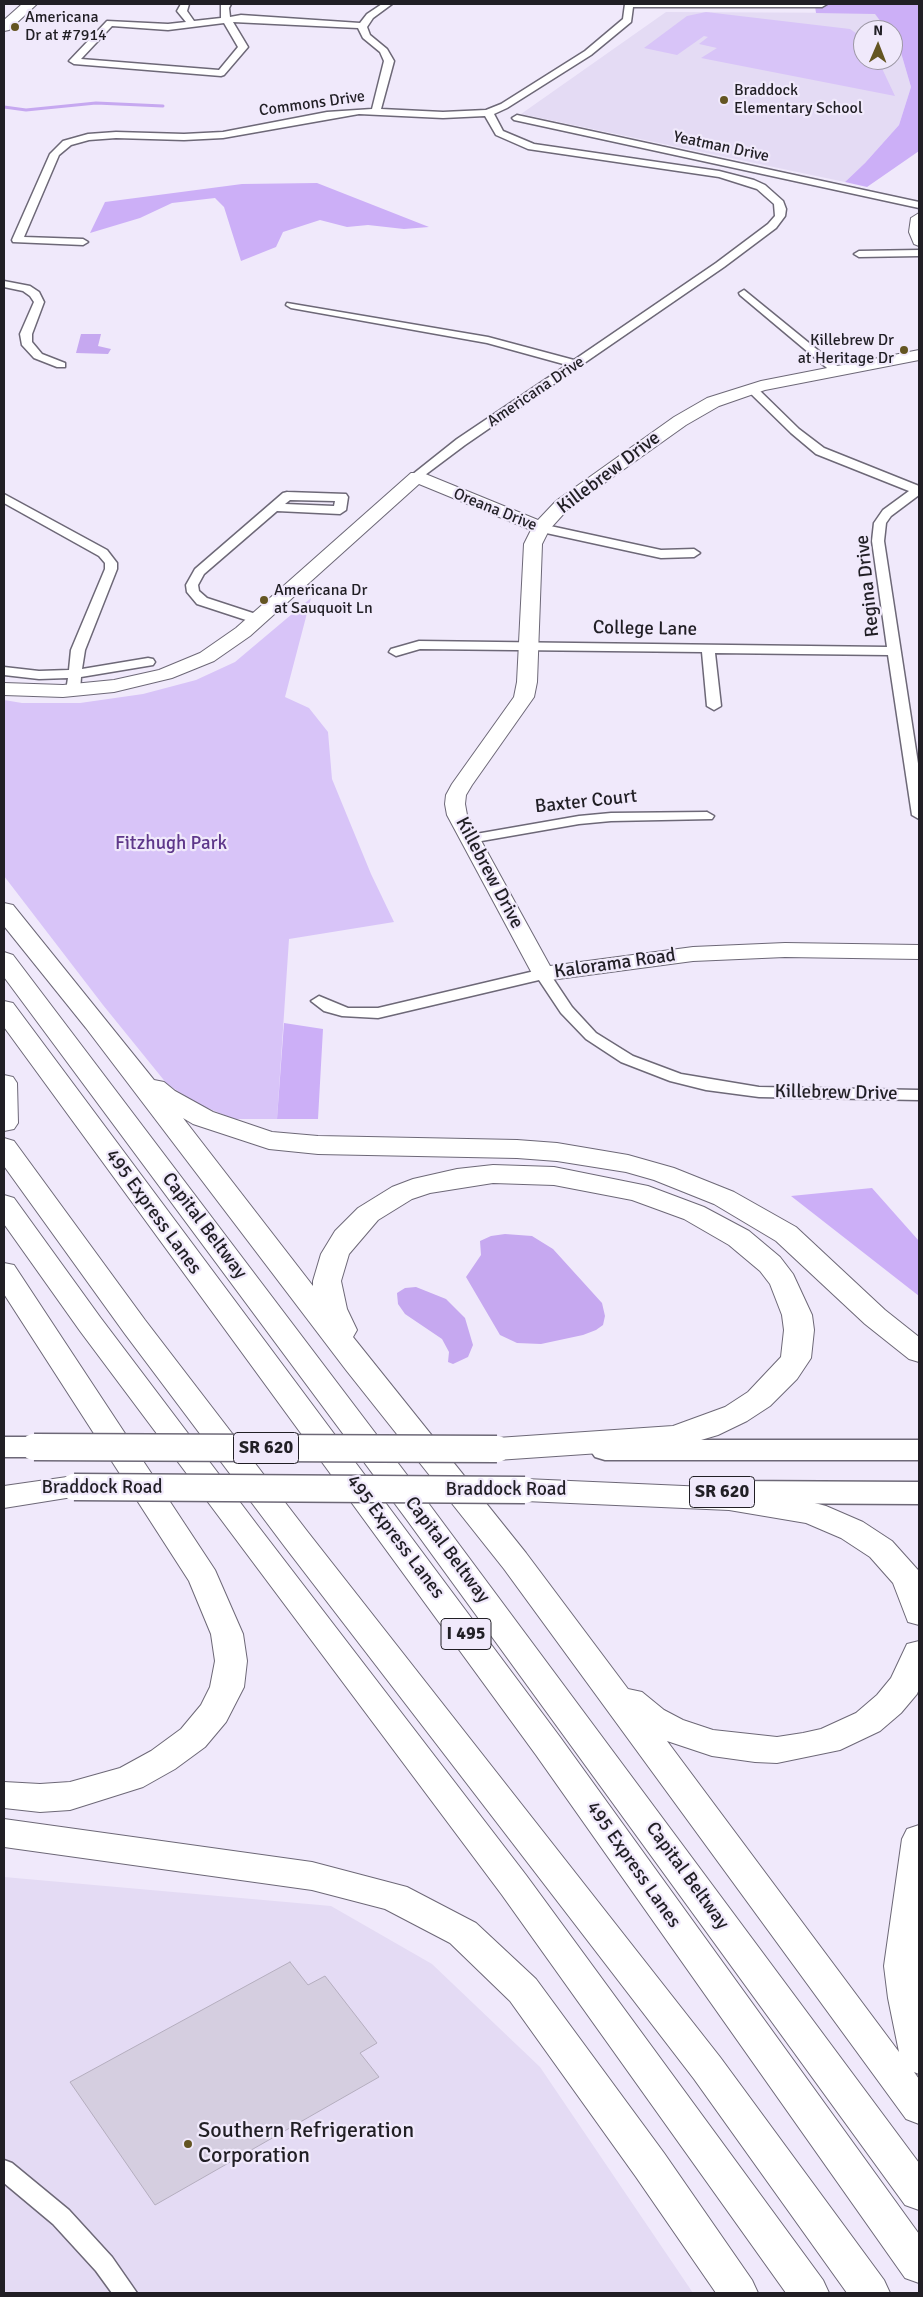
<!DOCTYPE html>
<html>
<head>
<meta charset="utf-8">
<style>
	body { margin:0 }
	#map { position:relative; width:923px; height:2297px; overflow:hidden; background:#f0e9fb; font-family:Signika,sans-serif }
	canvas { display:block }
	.frame { position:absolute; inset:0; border:5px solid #211f25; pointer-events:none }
	.north { position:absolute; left:853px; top:20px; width:50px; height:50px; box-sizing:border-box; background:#f0e9fb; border:1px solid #9d98a5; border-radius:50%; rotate:1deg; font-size:14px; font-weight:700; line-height:20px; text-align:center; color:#211f25 }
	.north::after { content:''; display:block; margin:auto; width:18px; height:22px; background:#645522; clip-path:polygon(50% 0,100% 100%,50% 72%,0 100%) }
</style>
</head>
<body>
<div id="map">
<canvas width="923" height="2297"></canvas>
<div class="frame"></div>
<div class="north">N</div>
</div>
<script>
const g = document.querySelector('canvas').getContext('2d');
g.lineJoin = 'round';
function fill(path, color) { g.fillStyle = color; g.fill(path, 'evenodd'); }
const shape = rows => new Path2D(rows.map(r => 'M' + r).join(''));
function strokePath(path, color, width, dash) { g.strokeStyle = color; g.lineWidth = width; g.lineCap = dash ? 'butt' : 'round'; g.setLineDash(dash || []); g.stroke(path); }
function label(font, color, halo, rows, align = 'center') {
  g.font = font + ' Signika,sans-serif'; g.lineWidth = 4.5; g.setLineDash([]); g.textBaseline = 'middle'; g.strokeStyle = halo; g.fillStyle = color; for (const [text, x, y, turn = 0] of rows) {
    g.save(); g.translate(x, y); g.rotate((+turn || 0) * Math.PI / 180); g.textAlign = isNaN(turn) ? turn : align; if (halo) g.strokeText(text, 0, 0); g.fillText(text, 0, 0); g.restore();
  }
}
fill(shape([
	[666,12,875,13,887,30,863,30,863,60,893,60,893,38,899,46,911,87,899,125,865,163,845,182,521,114],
	[4,1877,331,1906,432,1964,540,2067,693,2293,4,2293]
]), '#e4dbf4');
fill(shape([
	[706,12,850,29,863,38,863,60,878,60,895,96,701,58,717,48,699,44,708,37,704,36,677,55,644,48,687,16],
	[311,598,285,697,309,708,328,732,332,779,371,874,394,922,289,939,277,1119,233,1119,194,1102,167,1084,103,1005,4,876,4,700,22,703,80,703,143,694,196,680,235,662]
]), '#d8c4f8');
fill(shape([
	[825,4,919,4,919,151,867,187,845,182,865,163,899,125,911,87,899,46,893,38,893,30,887,30,875,14,816,13,815,6],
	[317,183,429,227,404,229,368,225,347,227,320,220,283,232,276,247,241,261,224,207,215,198,172,203,140,218,90,233,105,202,242,184],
	[284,1023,323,1029,318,1119,277,1119],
	[872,1188,919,1241,919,1296,791,1196]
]), '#ccaff7');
fill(shape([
	[81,334,101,334,98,346,111,349,108,354,76,353],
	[505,1234,532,1236,553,1249,602,1303,605,1316,603,1325,596,1330,583,1335,541,1344,517,1343,500,1335,466,1277,481,1255,480,1241,491,1236],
	[416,1287,446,1299,465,1318,473,1345,468,1357,453,1364,448,1362,449,1352,442,1339,405,1314,398,1304,397,1293,405,1288]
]), '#c6a8f0');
strokePath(shape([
	[4,107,26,110,96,103,163,106]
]), '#c6a8f0', 3);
const building = shape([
	[290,1962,308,1985,325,1976,377,2043,360,2053,379,2077,155,2205,70,2082,290,1962]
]);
fill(building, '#d5cee0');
strokePath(building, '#b5aebf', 1);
const street = shape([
	[181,4,189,4,187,11,194,21,221,18,221,5,231,4,229,8,230,17,241,15,360,23,367,14,382,4,392,4,373,18,367,27,370,35,387,49,394,61,381,109,443,112,486,110,501,104,585,51,623,19,625,4,827,4,822,7,633,7,631,22,591,55,507,108,494,114,503,131,534,144,719,171,754,180,765,185,783,201,786,209,785,216,776,228,724,267,465,445,417,481,411,477,413,474,457,439,567,365,487,343,291,308,286,305,287,303,488,337,574,360,716,263,768,224,775,216,774,204,757,189,719,177,528,149,496,135,485,116,443,118,359,114,223,138,184,140,116,138,89,140,71,145,59,155,24,237,83,239,88,242,83,245,13,242,12,240,50,154,63,141,88,134,116,132,184,134,223,132,327,112,372,109,384,61,380,52,363,38,358,28,233,22,248,47,224,75,221,76,74,64,69,61,107,21,168,24,186,22,177,11,181,4],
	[224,23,238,47,219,70,81,59,112,26,168,30,224,23],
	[517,115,919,202,919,208,514,120,512,118,517,115],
	[919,250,919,256,859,257,854,254,859,251,919,250],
	[4,281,30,286,39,292,44,302,32,334,32,342,42,354,65,363,65,367,57,367,34,358,22,345,20,334,34,302,30,296,23,291,4,287,4,281],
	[744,290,841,369,841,373,833,373,740,295,739,293,744,290],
	[752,386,756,387,799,429,824,448,919,486,919,495,891,516,886,523,884,541,919,770,919,819,912,815,888,655,715,653,721,706,714,710,707,706,702,652,420,649,396,656,389,652,391,649,419,641,887,647,872,541,874,523,883,510,909,491,816,454,791,433,748,391,746,389,752,386],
	[287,492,346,494,348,497,346,510,340,514,277,511,204,574,198,585,199,591,207,598,262,616,263,619,262,622,252,622,197,604,187,592,186,585,195,569,283,493,287,492],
	[290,500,335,501,334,506,285,504,290,500],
	[4,494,107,550,117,563,117,569,85,650,82,669,148,658,153,659,155,662,153,665,81,677,80,691,73,695,66,691,68,678,39,679,4,675,4,667,39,671,69,670,71,650,105,569,105,563,99,556,4,503,4,494],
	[541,524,661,550,694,549,700,553,694,557,661,558,537,531,535,528,541,524],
	[707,812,714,816,712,819,611,821,579,824,470,843,463,839,470,835,579,816,611,813,707,812],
	[543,969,548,971,572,1007,596,1033,633,1056,681,1074,759,1087,919,1090,919,1100,759,1097,706,1090,670,1081,621,1062,586,1039,561,1013,539,980,378,1018,342,1016,324,1011,311,1001,319,996,348,1008,378,1008,543,969],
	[4,2160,12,2163,69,2210,112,2257,137,2293,112,2293,96,2271,53,2224,4,2183,4,2160]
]);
const secondary = shape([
	[22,4,37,4,9,30,4,31,4,20,22,4],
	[919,213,919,246,914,244,909,232,911,218,919,213],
	[919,350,919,360,765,390,719,406,686,425,568,509,549,530,542,544,537,682,534,697,472,785,466,795,465,804,467,815,550,966,693,947,785,943,919,945,919,959,785,957,693,961,543,981,535,979,447,815,445,804,446,795,452,784,514,697,517,682,524,544,531,530,419,484,250,636,214,661,172,678,114,692,63,697,4,695,4,683,63,685,114,680,159,670,200,653,236,628,411,473,423,473,538,520,556,501,674,417,707,398,761,381,919,350]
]);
const primary = shape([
	[4,1437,34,1437,44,1440,49,1447,44,1454,34,1457,4,1457,4,1437],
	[605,1440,919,1440,919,1460,605,1460,595,1457,590,1450,595,1443,605,1440],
	[724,1481,919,1482,919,1504,724,1503,713,1499,709,1492,713,1485,724,1481]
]);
const highway = shape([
	[4,903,13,905,154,1080,164,1082,175,1091,213,1112,272,1132,318,1136,517,1140,557,1143,628,1155,674,1168,734,1192,796,1227,885,1310,919,1337,919,1362,909,1359,865,1324,776,1241,714,1204,654,1180,626,1172,557,1161,517,1158,318,1154,269,1149,193,1124,183,1118,313,1286,313,1281,321,1254,335,1231,358,1208,392,1187,413,1179,457,1169,493,1165,554,1167,648,1186,704,1207,749,1231,780,1257,793,1274,812,1315,814,1330,811,1358,797,1379,770,1406,747,1421,718,1435,674,1448,497,1460,486,1457,482,1449,486,1441,497,1438,673,1426,725,1407,748,1392,781,1357,784,1330,782,1315,770,1284,760,1271,729,1245,684,1219,632,1200,554,1185,493,1183,430,1193,412,1199,378,1220,349,1254,341,1281,347,1309,357,1330,353,1337,526,1553,628,1689,642,1692,664,1710,683,1720,713,1730,777,1737,803,1733,821,1729,856,1713,877,1695,891,1678,907,1644,919,1641,919,1689,917,1694,901,1713,880,1731,840,1750,777,1763,755,1762,712,1756,667,1741,899,2052,888,1998,884,1966,902,1839,907,1829,919,1825,919,2074,914,2072,919,2079,919,2124,906,2119,504,1569,346,1370,86,1028,4,926,4,903],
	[4,952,13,955,429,1504,919,2163,919,2210,905,2205,407,1520,4,977,4,952],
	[4,1001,13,1003,560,1737,919,2234,919,2283,905,2278,536,1755,4,1027,4,1001],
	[4,1075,13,1077,17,1083,18,1123,14,1129,4,1131,4,1075],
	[4,1138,14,1141,145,1320,307,1531,720,2057,884,2280,890,2293,847,2293,694,2079,285,1547,125,1334,4,1166,4,1138],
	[4,1195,14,1198,100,1317,258,1526,526,1875,823,2280,829,2293,786,2293,502,1895,80,1331,4,1224,4,1195],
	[4,1263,14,1265,215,1570,243,1634,247,1661,244,1687,226,1722,205,1747,175,1769,143,1787,70,1810,40,1812,4,1808,4,1782,40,1784,70,1782,120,1768,151,1751,181,1729,201,1705,210,1687,215,1661,211,1634,189,1581,4,1294,4,1263],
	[74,1476,85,1479,90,1487,85,1495,4,1508,4,1486,74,1476],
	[525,1479,729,1488,788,1496,826,1506,863,1522,892,1541,918,1570,919,1625,908,1622,893,1583,870,1557,841,1538,806,1523,729,1510,525,1501,514,1498,509,1490,514,1482,525,1479],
	[4,1819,312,1862,407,1887,476,1923,536,1979,664,2153,752,2280,758,2293,716,2293,636,2177,510,2001,450,1943,385,1909,312,1890,4,1847,4,1819]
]);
strokePath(street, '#6d6877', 3);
strokePath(secondary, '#6d6877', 2);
strokePath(primary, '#6d6877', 3);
strokePath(highway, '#6d6877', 2);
fill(street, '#fff');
fill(secondary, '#fff');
fill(primary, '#fff');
fill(highway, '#fff');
const primaryBridge = shape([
	[34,1447,497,1449],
	[74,1487,525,1490]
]);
strokePath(primaryBridge, '#6d6877', 29, []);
strokePath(primaryBridge, '#fff', 26);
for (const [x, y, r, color] of [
	[15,27,5,"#645522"],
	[724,100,5,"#645522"],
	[904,350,5,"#645522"],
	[264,600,5,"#645522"],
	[188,2144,5,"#645522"]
]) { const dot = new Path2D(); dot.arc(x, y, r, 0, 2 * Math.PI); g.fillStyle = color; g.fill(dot); strokePath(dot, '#f0e9fb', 2); }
label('16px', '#211f25', '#f0e9fb', [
	["Americana",25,18],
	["Dr at #7914",25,36],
	["Braddock",734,91],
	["Elementary School",734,109],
	["Killebrew Dr",894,341,"right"],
	["at Heritage Dr",894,359,"right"],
	["Americana Dr",274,591],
	["at Sauquoit Ln",274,609]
], 'left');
label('16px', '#211f25', '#f0e9fb', [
	["Commons Drive",312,104,-8],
	["Yeatman Drive",721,147,12],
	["Americana Drive",536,392,-34],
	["Oreana Drive",495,510,22]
]);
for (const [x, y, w] of [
	[266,1448,65],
	[722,1492,65],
	[466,1634,50]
]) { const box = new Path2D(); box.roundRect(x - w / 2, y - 15.5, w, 31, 4); g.fillStyle = '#f0e9fb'; g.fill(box); strokePath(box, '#211f25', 1); }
label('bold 18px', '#211f25', null, [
	["SR 620",266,1448],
	["SR 620",722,1492],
	["I 495",466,1634]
]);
label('19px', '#211f25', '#f0e9fb', [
	["Killebrew Drive",609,473,-37],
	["Regina Drive",868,586,-96],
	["College Lane",645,629,1],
	["Baxter Court",586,802,-6],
	["Killebrew Drive",489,873,62],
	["Kalorama Road",615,964,-8],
	["Killebrew Drive",836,1093,1],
	["495 Express Lanes",153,1212,54],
	["Capital Beltway",204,1226,53],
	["Braddock Road",102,1488],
	["Braddock Road",506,1490],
	["495 Express Lanes",395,1537,53],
	["Capital Beltway",447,1550,53],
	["495 Express Lanes",633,1865,55],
	["Capital Beltway",687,1876,54]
]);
label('19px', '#5e378a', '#f0e9fb', [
	["Fitzhugh Park",171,844]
]);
label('22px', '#211f25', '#f0e9fb', [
	["Southern Refrigeration",198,2131],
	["Corporation",198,2156]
], 'left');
</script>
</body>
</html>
